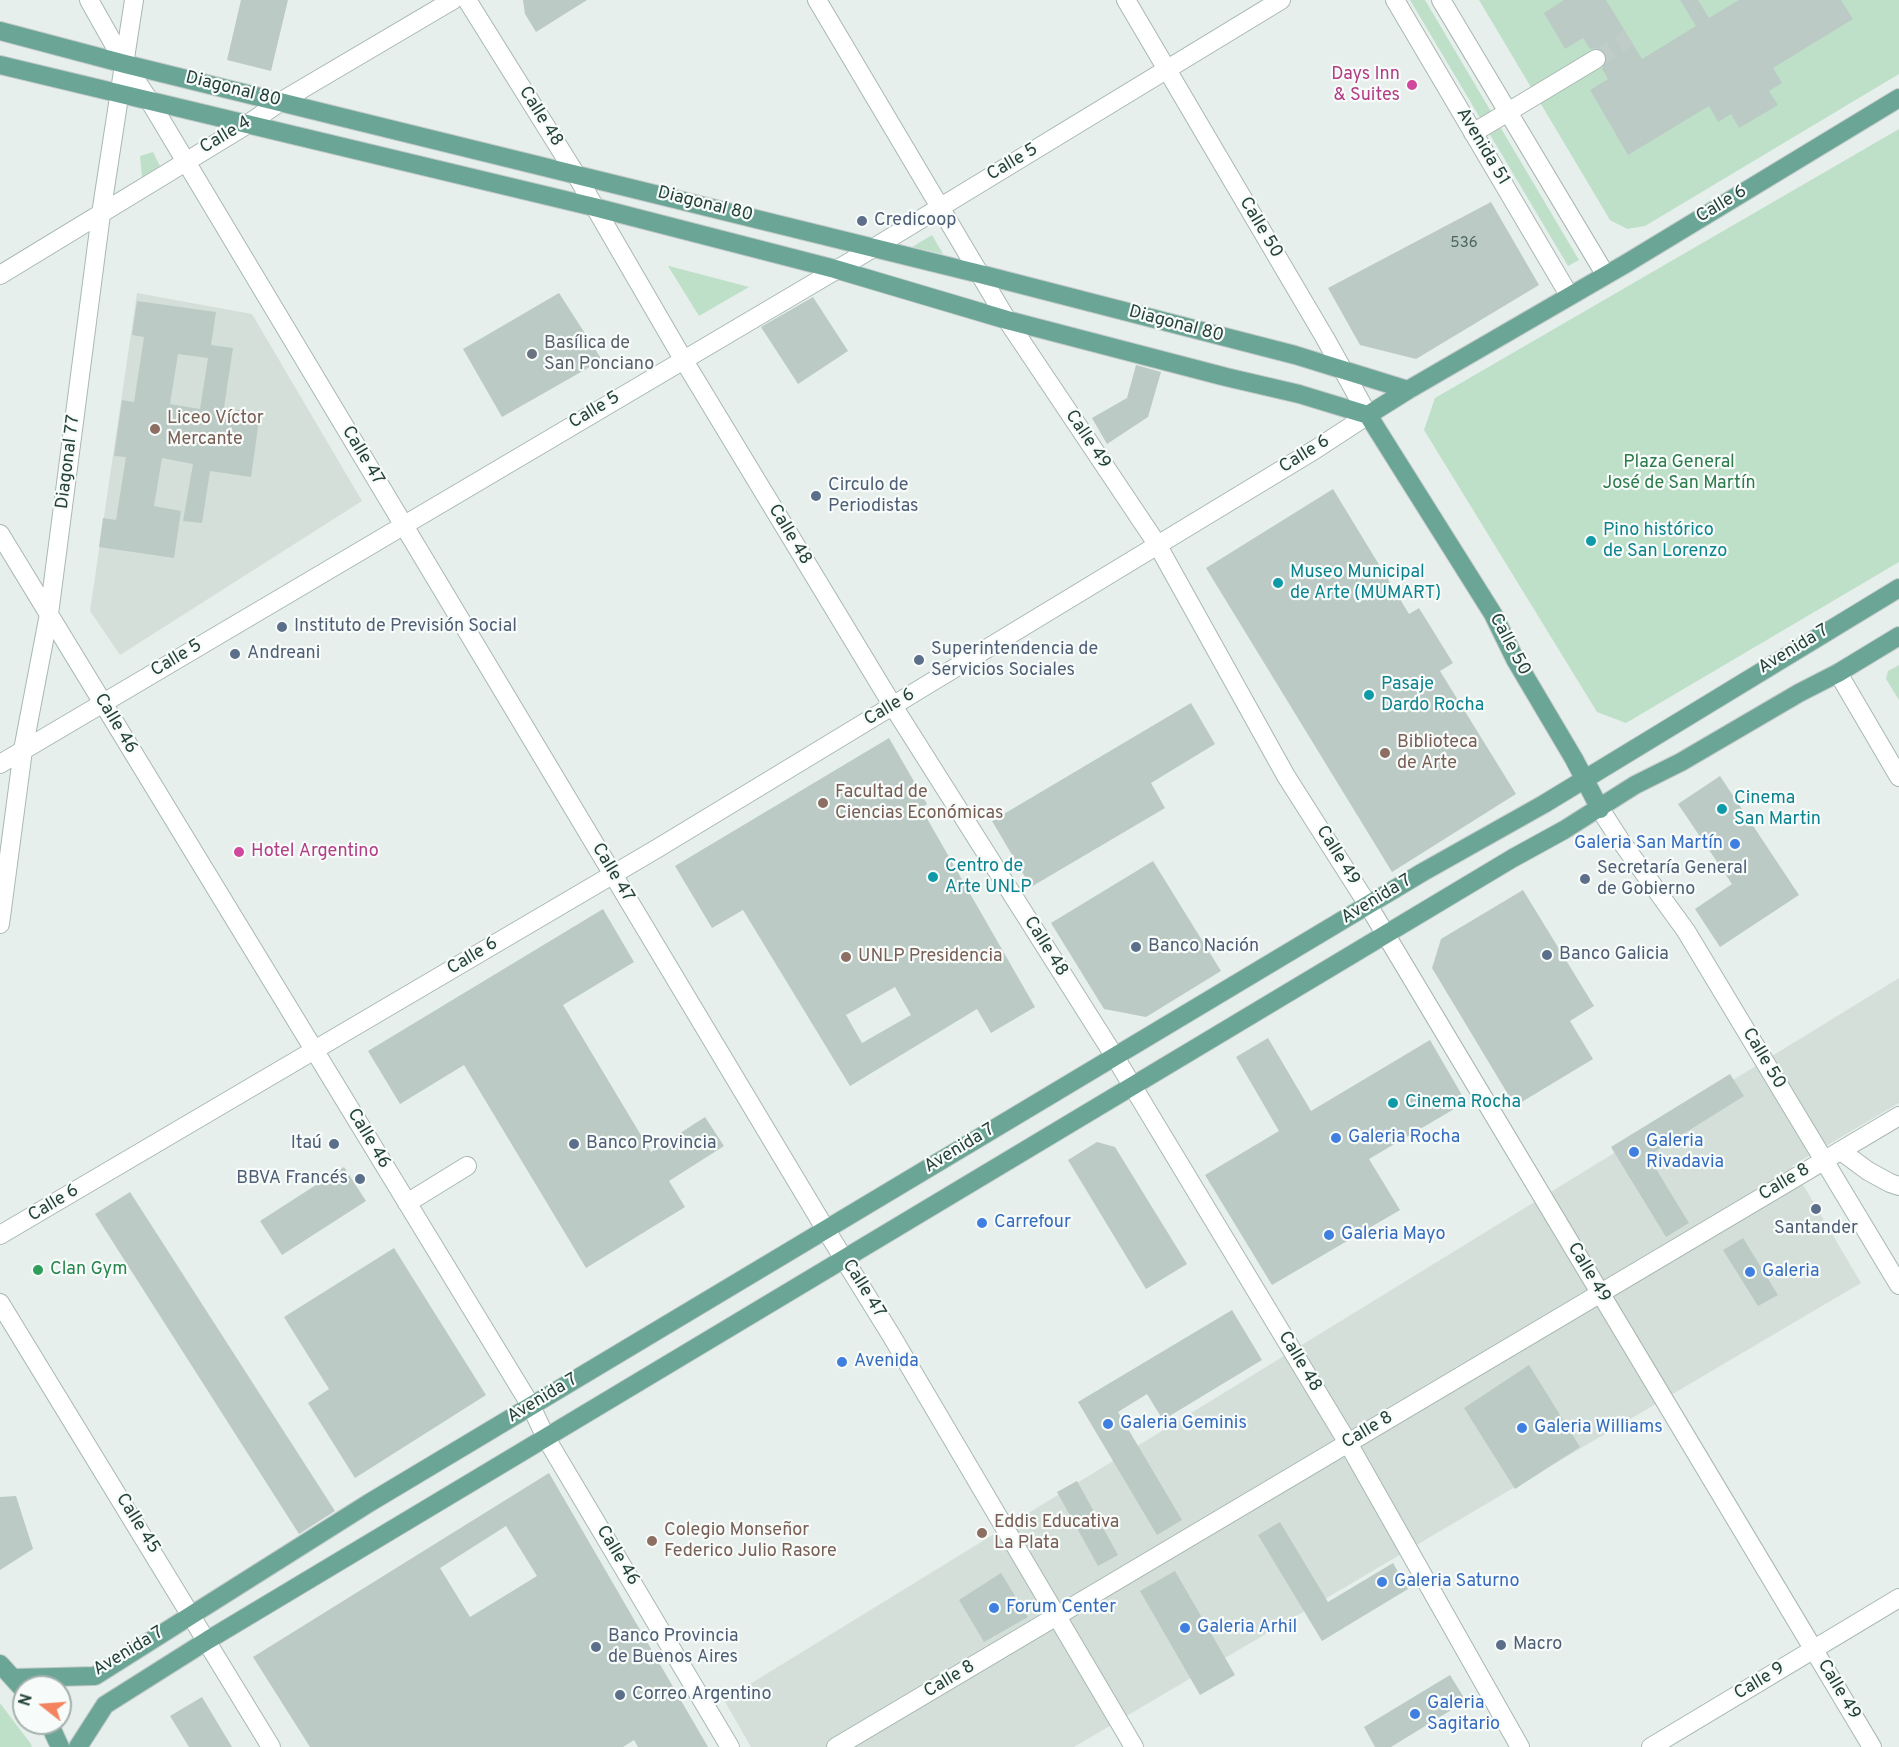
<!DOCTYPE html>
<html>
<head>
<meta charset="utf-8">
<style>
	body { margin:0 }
	#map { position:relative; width:1899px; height:1747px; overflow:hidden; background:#e6efeb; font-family:Overpass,sans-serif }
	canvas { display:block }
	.north { position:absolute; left:12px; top:1675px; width:60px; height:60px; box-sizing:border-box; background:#f7fbf9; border:2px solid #a3b1ad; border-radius:50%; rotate:287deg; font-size:16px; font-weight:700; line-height:24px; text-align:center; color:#24423a }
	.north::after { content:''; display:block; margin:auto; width:21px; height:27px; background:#f4845f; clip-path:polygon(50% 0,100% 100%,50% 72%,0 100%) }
</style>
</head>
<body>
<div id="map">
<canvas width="1899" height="1747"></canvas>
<div class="north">N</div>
</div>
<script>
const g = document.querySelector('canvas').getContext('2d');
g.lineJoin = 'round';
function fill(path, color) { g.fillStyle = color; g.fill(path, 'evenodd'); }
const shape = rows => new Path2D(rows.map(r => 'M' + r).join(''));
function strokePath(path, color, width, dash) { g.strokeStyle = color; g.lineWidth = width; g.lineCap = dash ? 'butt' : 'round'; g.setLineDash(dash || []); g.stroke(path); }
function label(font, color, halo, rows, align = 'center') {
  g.font = font + ' Overpass,sans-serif'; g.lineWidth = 4.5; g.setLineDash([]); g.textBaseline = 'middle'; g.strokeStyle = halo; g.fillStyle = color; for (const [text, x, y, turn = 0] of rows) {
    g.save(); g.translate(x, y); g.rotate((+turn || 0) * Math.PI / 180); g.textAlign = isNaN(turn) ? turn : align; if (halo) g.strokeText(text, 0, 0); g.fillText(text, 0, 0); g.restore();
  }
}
fill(shape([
	[137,293,252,314,362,501,120,655,90,611],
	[1899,978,1899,1103,1792,1166,1861,1283,1074,1747,751,1747,724,1700]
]), '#d4dfda');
fill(shape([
	[1410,0,1425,0,1579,260,1568,266],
	[1479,0,1899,0,1899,74,1645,226,1627,229,1610,220],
	[1899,129,1899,562,1626,723,1597,712,1424,430,1435,398],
	[153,152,160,166,142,177,140,156],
	[932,235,943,254,912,247],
	[668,266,669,266,749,287,699,316],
	[1899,665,1899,700,1886,679,1888,671],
	[0,1703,31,1744,32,1747,0,1747]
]), '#bfe0c8');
fill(shape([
	[241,0,288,0,271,71,227,60],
	[523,0,587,0,536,32,525,14],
	[1564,0,1606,0,1642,59,1696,26,1680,0,1698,0,1709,18,1739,0,1841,0,1853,19,1773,68,1782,83,1769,91,1778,105,1739,128,1731,114,1718,122,1709,106,1628,155,1590,90,1608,79,1602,69,1607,59,1605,53,1596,48,1590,49,1583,38,1565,49,1544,13],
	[1491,202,1539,285,1416,359,1360,345,1328,288],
	[559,293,602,360,502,417,463,349],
	[813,297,848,351,798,384,761,327],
	[137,301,216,312,211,345,233,348,224,408,260,413,251,477,210,471,202,523,183,521,193,464,162,458,154,506,181,511,174,558,99,547,103,518,116,520,126,457,114,456,122,400,134,402,144,337,132,335],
	[178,354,208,358,200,409,170,404],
	[1136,365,1161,372,1148,417,1107,444,1092,418,1127,398],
	[1333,489,1409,614,1419,608,1453,663,1440,671,1516,794,1392,872,1206,568],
	[1191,703,1215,744,1151,783,1165,808,1031,887,992,821],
	[889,738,927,804,921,808,1035,1007,991,1033,977,1009,850,1086,743,910,712,928,675,866],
	[895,987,911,1015,862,1043,846,1015],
	[1720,776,1799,895,1720,947,1695,909,1732,884,1678,804],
	[1153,861,1221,971,1146,1017,1104,1009,1051,923],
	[1523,890,1594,1006,1570,1021,1593,1059,1515,1106,1432,968,1441,939],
	[603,909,634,962,563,1005,651,1152,705,1117,724,1146,669,1181,685,1207,586,1268,464,1065,400,1104,368,1051],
	[1268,1038,1311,1111,1430,1040,1466,1102,1369,1159,1400,1210,1272,1285,1205,1175,1279,1131,1236,1057],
	[1730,1074,1744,1096,1648,1156,1689,1223,1666,1237,1611,1147],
	[1097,1142,1115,1147,1187,1264,1146,1289,1068,1160],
	[344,1167,366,1201,282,1255,260,1221],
	[130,1192,335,1511,299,1534,95,1214],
	[1743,1238,1778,1295,1758,1306,1723,1250],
	[394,1248,486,1395,355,1478,308,1403,329,1389,284,1317],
	[1232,1310,1262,1360,1163,1420,1147,1394,1118,1412,1182,1520,1157,1535,1078,1402],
	[1529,1365,1580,1447,1515,1489,1464,1408],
	[549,1473,708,1747,638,1747,634,1740,623,1747,310,1747,253,1657],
	[506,1526,537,1576,470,1617,440,1568],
	[1077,1481,1118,1555,1098,1566,1057,1492],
	[16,1496,33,1549,0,1570,0,1497],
	[1280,1522,1328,1602,1393,1563,1408,1589,1322,1641,1258,1535],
	[1175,1571,1235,1675,1200,1695,1140,1591],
	[1001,1573,1028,1617,984,1642,959,1600],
	[1450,1675,1466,1701,1391,1747,1375,1747,1364,1727],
	[202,1697,232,1747,189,1747,170,1716]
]), '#bbcac4');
strokePath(shape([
	[1596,59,1629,38]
]), '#bfccc8', 18, [18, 9]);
const minor = shape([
	[89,0,125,64,149,100,826,1230,891,1335,1134,1747],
	[467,0,575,173,683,359,893,706,1115,1057,1348,1443,1520,1747],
	[817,0,1007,320,1157,544,1286,776,1368,905,1872,1747],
	[1395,0,1569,295],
	[1441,0,1605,274],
	[1473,133,1596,59],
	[0,275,248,124,280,102,453,0],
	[0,534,531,1406,546,1438,730,1747],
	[1838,673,1899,777],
	[0,764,875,247,1281,0],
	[1600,809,1620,840,1686,931,1899,1285],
	[0,924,23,750,49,614,101,214,134,0],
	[1841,1151,1868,1171,1890,1183,1899,1186],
	[407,1203,467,1166],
	[0,1235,658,848,1316,449,1368,415,1325,338,1126,0],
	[0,1303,271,1747],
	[836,1747,1899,1116],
	[1651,1747,1899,1598]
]);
const major = shape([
	[0,31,125,64,980,274,1295,355,1408,390],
	[0,65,594,207,835,269,1007,320,1226,377,1299,394,1368,415],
	[1368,415,1408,390,1627,263,1899,98],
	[1368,415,1493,614,1516,661,1574,759,1600,809],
	[0,1664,21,1687],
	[14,1678,95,1676,369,1503,1423,872,1544,804,1899,588],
	[49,1723,60,1747],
	[78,1747,105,1705,208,1640,1513,858,1564,830,1635,785,1681,762,1799,693,1838,673,1899,636]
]);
strokePath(minor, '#a8b8b2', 20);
strokePath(major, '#c2cac8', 20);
strokePath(minor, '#fff', 18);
strokePath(major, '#6aa596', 18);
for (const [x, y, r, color] of [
	[1412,85,6,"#d1479c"],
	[862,221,6,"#5c6f8a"],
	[532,354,6,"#6b7280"],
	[155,429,6,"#8d6e63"],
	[816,496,6,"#5c6f8a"],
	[1591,541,6,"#0f9aa8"],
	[1278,583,6,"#0f9aa8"],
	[282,627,6,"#5c6f8a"],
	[235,654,6,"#5c6f8a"],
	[919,660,6,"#5c6f8a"],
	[1369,695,6,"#0f9aa8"],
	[1385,753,6,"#8d6e63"],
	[823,803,6,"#8d6e63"],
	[1722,809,6,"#0f9aa8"],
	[1735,844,6,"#3f7fe0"],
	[239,852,6,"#d1479c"],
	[933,877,6,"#0f9aa8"],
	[1585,879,6,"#5c6f8a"],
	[1136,947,6,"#5c6f8a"],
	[1547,955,6,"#5c6f8a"],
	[846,957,6,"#8d6e63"],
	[1393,1103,6,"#0f9aa8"],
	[1336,1138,6,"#3f7fe0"],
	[334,1144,6,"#5c6f8a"],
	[574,1144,6,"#5c6f8a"],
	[1634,1152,6,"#3f7fe0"],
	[360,1179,6,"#5c6f8a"],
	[1816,1209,6,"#5c6f8a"],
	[982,1223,6,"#3f7fe0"],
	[1329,1235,6,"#3f7fe0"],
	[38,1270,6,"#2e9e5b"],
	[1750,1272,6,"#3f7fe0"],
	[842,1362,6,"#3f7fe0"],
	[1108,1424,6,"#3f7fe0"],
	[1522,1428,6,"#3f7fe0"],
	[982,1533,6,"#8d6e63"],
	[652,1541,6,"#8d6e63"],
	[1382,1582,6,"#3f7fe0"],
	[994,1608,6,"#3f7fe0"],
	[1185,1628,6,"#3f7fe0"],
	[1501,1645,6,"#5c6f8a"],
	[596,1647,6,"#5c6f8a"],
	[620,1695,6,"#5c6f8a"],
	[1415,1714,6,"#3f7fe0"]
]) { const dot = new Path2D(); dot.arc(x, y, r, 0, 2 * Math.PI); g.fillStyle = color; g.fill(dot); strokePath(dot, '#f7fbf9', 2); }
label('15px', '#4a645c', null, [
	["536",1464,244]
]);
label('18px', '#b23c85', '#f7fbf9', [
	["Days Inn",1400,75],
	["& Suites",1400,96],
	["Hotel Argentino",251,852,"left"]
], 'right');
label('18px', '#24423a', '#f7fbf9', [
	["Diagonal 80",233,90,14],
	["Calle 48",540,117,58],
	["Calle 4",226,136,-31],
	["Avenida 51",1482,147,59],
	["Calle 5",1013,163,-31],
	["Diagonal 80",705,205,14],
	["Calle 6",1722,205,-31],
	["Calle 50",1260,228,59],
	["Diagonal 80",1176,325,15],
	["Calle 5",595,411,-31],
	["Calle 49",1087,440,56],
	["Calle 6",1305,455,-32],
	["Calle 47",362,456,59],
	["Diagonal 77",69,462,-83],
	["Calle 48",789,535,59],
	["Calle 50",1509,645,62],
	["Avenida 7",1794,650,-31],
	["Calle 5",177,659,-31],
	["Calle 6",890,708,-31],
	["Calle 46",115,724,59],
	["Calle 49",1337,856,58],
	["Calle 47",612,873,59],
	["Avenida 7",1377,900,-31],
	["Calle 48",1045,947,58],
	["Calle 6",473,957,-31],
	["Calle 50",1763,1059,59],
	["Calle 46",368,1139,59],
	["Avenida 7",960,1149,-31],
	["Calle 8",1785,1183,-31],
	["Calle 6",54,1204,-31],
	["Calle 49",1588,1273,59],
	["Calle 47",863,1289,58],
	["Calle 48",1299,1362,59],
	["Avenida 7",543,1399,-31],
	["Calle 8",1368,1431,-31],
	["Calle 45",137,1524,58],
	["Calle 46",617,1556,59],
	["Avenida 7",129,1652,-31],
	["Calle 8",950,1680,-31],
	["Calle 9",1760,1682,-31],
	["Calle 49",1838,1690,59]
]);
label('18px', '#4e5e75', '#f7fbf9', [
	["Credicoop",874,221],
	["Circulo de",828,486],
	["Periodistas",828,507],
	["Instituto de Previsión Social",294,627],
	["Superintendencia de",931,650],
	["Servicios Sociales",931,671],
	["Andreani",247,654],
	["Secretaría General",1597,869],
	["de Gobierno",1597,890],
	["Banco Nación",1148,947],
	["Banco Galicia",1559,955],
	["Itaú",322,1144,"right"],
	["Banco Provincia",586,1144],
	["BBVA Francés",348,1179,"right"],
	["Santander",1816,1229,"center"],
	["Banco Provincia",608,1637],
	["de Buenos Aires",608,1658],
	["Macro",1513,1645],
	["Correo Argentino",632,1695]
], 'left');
label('18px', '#5b616d', '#f7fbf9', [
	["Basílica de",544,344],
	["San Ponciano",544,365]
], 'left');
label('18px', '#785e54', '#f7fbf9', [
	["Liceo Víctor",167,419],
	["Mercante",167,440],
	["Biblioteca",1397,743],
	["de Arte",1397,764],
	["Facultad de",835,793],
	["Ciencias Económicas",835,814],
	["UNLP Presidencia",858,957],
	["Eddis Educativa",994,1523],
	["La Plata",994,1544],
	["Colegio Monseñor",664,1531],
	["Federico Julio Rasore",664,1552]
], 'left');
label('18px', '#2d7a4b', '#f7fbf9', [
	["Plaza General",1679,463],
	["José de San Martín",1679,484]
]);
label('18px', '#0d838f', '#f7fbf9', [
	["Pino histórico",1603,531],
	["de San Lorenzo",1603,552],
	["Museo Municipal",1290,573],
	["de Arte (MUMART)",1290,594],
	["Pasaje",1381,685],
	["Dardo Rocha",1381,706],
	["Cinema",1734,799],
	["San Martin",1734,820],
	["Centro de",945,867],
	["Arte UNLP",945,888],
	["Cinema Rocha",1405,1103]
], 'left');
label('18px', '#366cbe', '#f7fbf9', [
	["Galeria San Martín",1723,844,"right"],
	["Galeria Rocha",1348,1138],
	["Galeria",1646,1142],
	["Rivadavia",1646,1163],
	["Carrefour",994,1223],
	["Galeria Mayo",1341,1235],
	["Galeria",1762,1272],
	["Avenida",854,1362],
	["Galeria Geminis",1120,1424],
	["Galeria Williams",1534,1428],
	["Galeria Saturno",1394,1582],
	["Forum Center",1006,1608],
	["Galeria Arhil",1197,1628],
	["Galeria",1427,1704],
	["Sagitario",1427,1725]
], 'left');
label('18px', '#27864d', '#f7fbf9', [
	["Clan Gym",50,1270]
], 'left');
</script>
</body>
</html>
